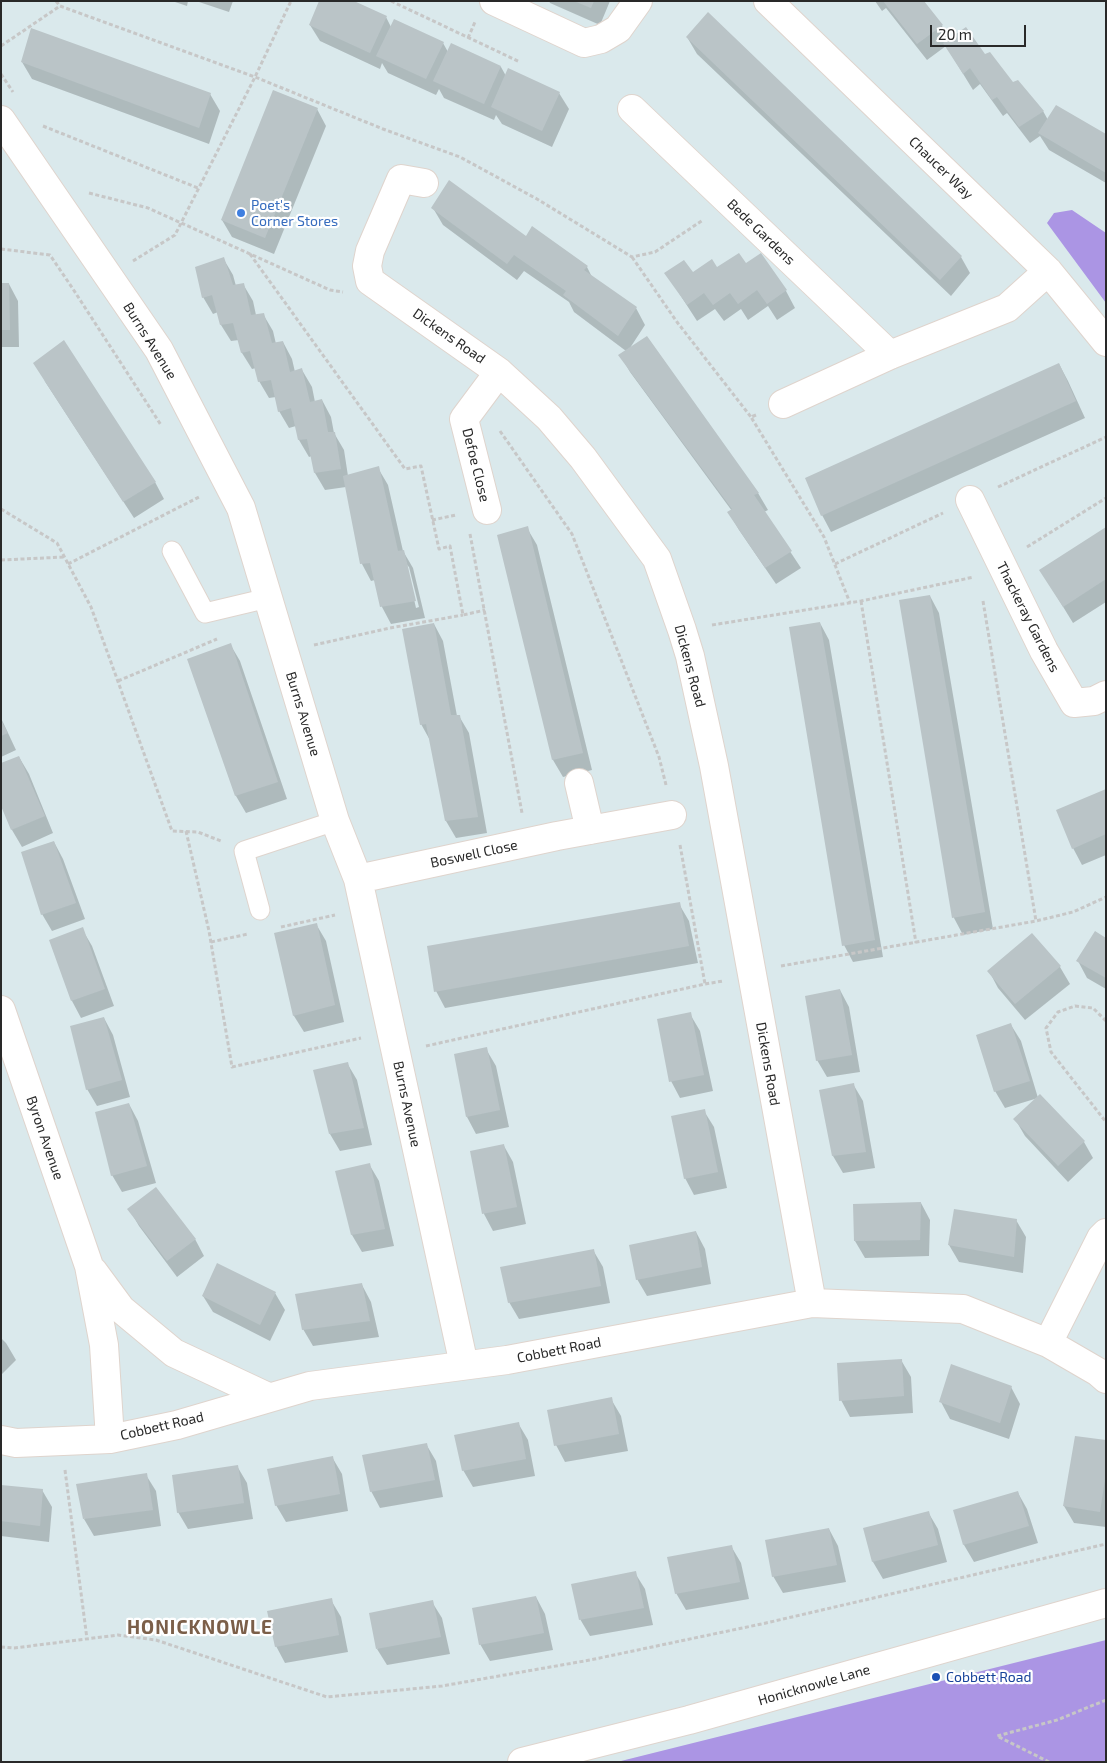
<!DOCTYPE html>
<html>
<head>
<meta charset="utf-8">
<style>
	body { margin:0 }
	#map { position:relative; width:1107px; height:1763px; overflow:hidden; background:#dae9ec; font-family:"Exo 2",sans-serif }
	canvas { display:block }
	.frame { position:absolute; inset:0; border:2px solid #292929; pointer-events:none }
	.scale { position:absolute; left:930px; top:25px; width:96px; height:22px; box-sizing:border-box; border:2px solid #292929; border-top:0; padding-left:6px; font-size:15px; line-height:18px; white-space:nowrap; color:#292929; -webkit-text-stroke:4px #fff; paint-order:stroke }
</style>
</head>
<body>
<div id="map">
<canvas width="1107" height="1763"></canvas>
<div class="frame"></div>
<div class="scale">20 m</div>
</div>
<script>
const g = document.querySelector('canvas').getContext('2d');
g.lineJoin = 'round';
function fill(path, color) { g.fillStyle = color; g.fill(path, 'evenodd'); }
const shape = rows => new Path2D(rows.map(r => 'M' + r).join(''));
function strokePath(path, color, width, dash) { g.strokeStyle = color; g.lineWidth = width; g.lineCap = dash ? 'butt' : 'round'; g.setLineDash(dash || []); g.stroke(path); }
function label(font, color, halo, rows, align = 'center') {
  g.font = font + ' "Exo 2",sans-serif'; g.lineWidth = 4.5; g.setLineDash([]); g.textBaseline = 'middle'; g.strokeStyle = halo; g.fillStyle = color; for (const [text, x, y, turn = 0] of rows) {
    g.save(); g.translate(x, y); g.rotate((+turn || 0) * Math.PI / 180); g.textAlign = isNaN(turn) ? turn : align; if (halo) g.strokeText(text, 0, 0); g.fillText(text, 0, 0); g.restore();
  }
}
fill(shape([
	[1072,210,1106,233,1106,303,1047,223,1054,213],
	[1106,1640,1106,1762,617,1762]
]), '#ab95e4');
fill(shape([
	[172,1,188,1,187,6],
	[196,1,233,1,229,12],
	[549,1,610,1,600,25,550,3],
	[875,1,922,1,942,26,950,40,984,56,1043,111,1048,120,1106,136,1106,183,1049,150,1040,136,1030,143,1007,113,1003,116,980,84,973,90,946,46,927,60,886,8,882,11],
	[386,17,391,27,443,43,448,52,451,45,501,67,506,76,559,93,569,109,552,147,502,124,496,115,494,120,444,98,439,89,436,95,388,73,382,63,380,69,320,41,310,25],
	[687,37,961,257,970,273,951,296,697,54],
	[22,62,210,94,220,111,209,144,32,79],
	[317,109,326,126,274,254,232,237,222,220],
	[433,208,526,238,587,267,592,277,636,308,645,325,630,348,646,338,758,493,768,510,764,512,801,568,776,584,739,530,729,513,732,511,630,372,620,355,626,351,574,312,569,302,524,271,517,280,443,225],
	[223,258,233,275,236,286,243,284,253,301,256,315,263,314,273,331,276,344,283,342,292,359,295,372,302,370,312,387,315,402,322,400,331,417,334,433,344,450,348,476,378,468,388,485,403,551,413,568,425,618,391,624,382,607,375,580,371,581,362,564,346,487,325,490,315,473,312,456,309,457,299,440,296,426,289,428,279,411,276,397,269,398,259,381,256,368,252,369,242,353,239,340,231,341,221,325,218,312,213,314,203,297],
	[406,564,409,567,419,607,416,608],
	[746,265,786,291,795,308,777,320,768,306,748,320,741,309,724,321,715,309,697,321,666,273,692,274],
	[1,284,9,284,18,301,19,347,1,347],
	[1059,364,1068,381,1085,418,831,532,822,515],
	[44,380,155,482,164,499,134,518],
	[527,528,537,545,592,770,563,777,553,760,499,536],
	[1106,529,1106,602,1073,623,1051,587],
	[930,596,939,613,993,929,963,935,954,918,901,601],
	[820,623,829,640,883,957,853,962,844,945],
	[434,624,443,641,457,716,459,716,469,733,487,833,456,838,446,821,431,742,421,724],
	[230,644,240,661,287,799,246,813,236,796,189,660],
	[1,718,16,750,1,757],
	[19,757,29,774,53,833,22,847,12,830,1,803],
	[1106,790,1106,855,1082,865,1073,848],
	[54,842,63,859,85,919,52,931,42,914],
	[679,904,689,921,698,963,445,1008,436,991],
	[316,924,326,941,344,1022,304,1032,294,1016,276,934],
	[82,929,92,946,114,1006,81,1018,72,1001,51,940],
	[1032,934,1060,967,1070,984,1025,1020,998,988,989,971],
	[1106,939,1106,989,1087,978,1078,961],
	[840,990,849,1007,860,1072,827,1077,817,1060],
	[690,1014,700,1031,713,1091,680,1098,671,1081],
	[104,1018,113,1035,130,1097,97,1106,87,1089],
	[1011,1025,1021,1041,1038,1098,1005,1108,995,1091],
	[486,1049,496,1066,509,1127,476,1134,467,1117],
	[347,1063,357,1080,372,1145,340,1151,330,1134],
	[853,1084,863,1101,875,1168,843,1173,833,1156,820,1091],
	[129,1104,138,1121,156,1183,122,1192,112,1175],
	[704,1111,714,1127,727,1188,694,1195,685,1178],
	[1015,1119,1084,1142,1093,1158,1068,1182,1025,1136],
	[504,1146,513,1162,526,1224,493,1231,484,1214,472,1152],
	[369,1164,379,1181,394,1246,362,1252,352,1235,337,1172],
	[921,1203,930,1220,929,1256,865,1258,855,1241],
	[129,1209,195,1239,204,1256,177,1277,139,1226],
	[955,1211,1016,1220,1026,1237,1023,1273,959,1262,949,1245],
	[696,1232,705,1249,711,1284,647,1296,637,1279],
	[593,1250,603,1267,610,1303,519,1319,509,1302],
	[362,1285,371,1302,379,1337,313,1346,303,1329],
	[275,1293,285,1310,270,1341,213,1312,203,1296],
	[1,1338,6,1343,16,1360,1,1375],
	[901,1360,911,1377,913,1413,850,1417,841,1400],
	[1011,1387,1020,1404,1009,1439,950,1419,941,1402],
	[611,1399,621,1416,628,1451,565,1462,556,1445],
	[518,1423,528,1440,535,1476,473,1487,463,1470],
	[1106,1441,1106,1527,1074,1523,1064,1506],
	[426,1444,436,1461,443,1497,380,1508,371,1491],
	[332,1457,342,1474,348,1511,286,1522,276,1505],
	[237,1466,247,1483,253,1519,188,1529,178,1512],
	[146,1475,156,1491,161,1526,94,1536,84,1519],
	[1,1486,42,1490,52,1507,49,1542,1,1536],
	[1018,1493,1027,1509,1038,1543,974,1562,964,1545,954,1511],
	[928,1512,938,1529,947,1562,883,1579,873,1562,865,1529],
	[829,1529,838,1546,846,1582,783,1593,773,1576],
	[731,1546,741,1563,749,1599,686,1610,676,1593],
	[635,1573,645,1589,653,1625,590,1636,580,1619],
	[536,1597,545,1614,553,1650,490,1661,480,1644],
	[331,1600,341,1617,348,1652,285,1663,276,1646],
	[432,1602,442,1618,450,1654,387,1665,377,1649]
]), '#0003');
fill(shape([
	[319,1,354,1,387,16,370,53,309,25],
	[574,1,594,1,591,8],
	[883,1,924,1,943,25,917,44],
	[708,12,962,256,940,280,686,37],
	[394,19,444,42,426,79,376,56],
	[966,27,985,54,990,52,1013,82,1018,80,1044,111,1019,127,997,97,992,100,970,68,963,74,943,43],
	[31,28,211,93,199,128,21,62],
	[451,43,501,66,484,104,433,81],
	[508,68,560,92,542,131,491,107],
	[273,90,318,108,265,238,221,220],
	[1056,105,1106,134,1106,173,1038,133],
	[449,180,526,236,532,226,588,266,584,270,637,307,618,336,563,295,566,291,514,255,507,264,431,208],
	[739,253,746,263,761,253,787,290,767,304,757,290,738,304,730,293,713,305,704,293,687,305,664,273,684,260,693,272,712,259,717,267],
	[224,257,233,285,244,283,251,315,264,313,272,343,283,341,290,372,302,368,310,402,322,399,328,432,335,432,341,469,314,473,307,439,298,440,291,408,278,412,271,380,258,382,250,351,241,353,233,323,220,325,212,295,202,298,195,267],
	[1,283,9,283,10,330,1,330],
	[647,336,759,493,754,495,792,551,765,568,727,512,732,509,618,355],
	[64,340,156,482,123,502,33,363],
	[1059,363,1076,401,821,516,805,478],
	[379,466,398,551,404,550,416,601,380,607,370,563,360,564,343,476],
	[528,526,583,753,552,760,497,535],
	[1106,527,1106,579,1063,607,1039,570],
	[930,595,985,912,952,918,899,600],
	[820,622,875,940,842,946,789,627],
	[434,623,451,715,460,715,478,817,445,821,426,724,420,725,402,629],
	[231,643,278,782,235,796,187,659],
	[1,720,8,733,1,736],
	[19,756,45,816,11,830,1,806,1,763],
	[1106,789,1106,834,1072,849,1056,810],
	[54,841,76,903,41,915,21,852],
	[680,902,689,946,434,992,427,946],
	[317,923,335,1005,293,1016,274,933],
	[83,927,105,989,71,1001,49,940],
	[1095,931,1106,938,1106,978,1076,961],
	[1032,933,1061,966,1015,1004,987,971],
	[840,989,852,1055,816,1061,805,996],
	[691,1012,704,1075,669,1082,657,1019],
	[104,1017,122,1080,86,1090,70,1026],
	[1011,1023,1030,1081,994,1092,976,1035],
	[487,1047,500,1110,466,1117,454,1054],
	[348,1062,364,1128,329,1134,313,1070],
	[854,1083,866,1152,832,1156,819,1090],
	[1040,1094,1085,1141,1058,1166,1013,1119],
	[129,1103,147,1166,111,1176,95,1112],
	[705,1109,718,1172,684,1179,671,1116],
	[504,1144,517,1207,482,1214,470,1151],
	[370,1163,385,1229,351,1235,335,1171],
	[156,1187,196,1239,167,1261,127,1209],
	[921,1202,920,1240,854,1241,853,1204],
	[954,1209,1017,1219,1014,1257,948,1245],
	[696,1231,702,1267,636,1280,629,1245],
	[594,1249,601,1286,508,1303,500,1267],
	[217,1263,276,1292,260,1325,202,1296],
	[362,1283,370,1321,302,1330,295,1294],
	[902,1359,904,1396,839,1401,837,1363],
	[951,1364,1012,1386,1000,1423,939,1402],
	[612,1397,619,1434,554,1446,547,1410],
	[519,1422,526,1459,462,1471,454,1435],
	[1075,1436,1106,1440,1106,1472,1100,1512,1063,1506],
	[427,1443,435,1480,370,1492,362,1455],
	[333,1456,340,1494,275,1506,267,1469],
	[238,1465,244,1503,177,1513,172,1475],
	[147,1473,153,1510,83,1519,76,1484],
	[1,1485,43,1489,40,1526,1,1521],
	[1018,1491,1029,1526,963,1545,953,1510],
	[929,1511,938,1545,872,1562,863,1528],
	[829,1528,837,1565,772,1577,765,1540],
	[732,1545,740,1582,675,1594,667,1557],
	[636,1571,644,1608,579,1620,571,1584],
	[536,1596,544,1633,479,1645,472,1608],
	[332,1598,339,1635,275,1647,267,1611],
	[433,1600,441,1637,376,1649,369,1613]
]), '#bac4c7');
const lane = shape([
	[172,551,205,613,268,598],
	[260,910,244,851,335,821]
]);
const street = shape([
	[494,1,584,43,601,39,618,29,638,1],
	[768,1,1048,271,1106,342],
	[632,109,890,355],
	[1,120,159,350,241,508,335,821,358,879,464,1365],
	[424,183,401,179,370,251,367,266,370,281,499,372,549,418,583,458,657,559,682,630,690,656,714,766,812,1303],
	[783,404,890,355,1007,308,1048,271],
	[970,500,1044,651,1074,703,1094,701,1106,695],
	[487,510,464,419,499,372],
	[579,783,590,830],
	[358,879,557,836,672,815],
	[1,1010,89,1266,104,1345,110,1439],
	[93,1271,121,1309,174,1353,268,1397],
	[1048,1343,1101,1238,1106,1233],
	[1,1440,16,1443,110,1439,177,1425,310,1386,507,1360,812,1303,963,1309,1048,1343,1098,1372,1106,1379]
]);
const secondary = shape([
	[522,1762,689,1720,1106,1603]
]);
strokePath(lane, '#dfd4cd', 21);
strokePath(street, '#dfd4cd', 30);
strokePath(secondary, '#dfd4cd', 30);
strokePath(shape([
	[56,1,60,6,255,77,383,129,460,157,537,199,632,257,655,252,703,220],
	[391,1,520,62],
	[468,38,475,22],
	[1,46,60,6],
	[1,74,13,92],
	[43,126,198,188],
	[89,193,148,208,330,290,343,292],
	[1,249,50,255,73,289,161,425],
	[250,254,405,469,421,466,439,549,450,546,463,615,485,610],
	[632,257,677,322,751,417],
	[133,261,175,235,255,77,291,1],
	[756,415,751,417,824,537,850,603],
	[500,431,572,534,659,757,666,785],
	[998,487,1106,437],
	[1,509,57,543,91,607,172,831,198,832,221,841],
	[432,520,456,515],
	[470,534,522,813],
	[1027,547,1106,498],
	[1,560,64,557],
	[68,564,201,496],
	[835,564,943,513],
	[861,601,916,943],
	[983,601,1036,921],
	[712,625,861,601,974,577],
	[314,645,390,628,463,615],
	[118,681,217,639],
	[186,831,209,931,232,1067,361,1038],
	[680,845,705,984],
	[281,927,335,915],
	[211,942,248,934],
	[781,966,1036,921,1073,912,1106,897],
	[1106,1021,1093,1008,1075,1006,1058,1012,1046,1028,1051,1052,1106,1122],
	[426,1046,705,984,723,981],
	[65,1470,87,1639],
	[1,1647,14,1648,118,1635,156,1640,327,1697,442,1686,590,1660,766,1623,1106,1544],
	[1049,1762,997,1736,1057,1720,1106,1700]
]), '#c7c7c7', 3, [4, 2.5]);
strokePath(lane, '#fff', 19);
strokePath(street, '#fff', 28);
strokePath(secondary, '#fff', 28);
for (const [x, y, r, color] of [
	[241,213,5,"#3f7fe0"],
	[936,1677,5,"#1a4fb4"]
]) { const dot = new Path2D(); dot.arc(x, y, r, 0, 2 * Math.PI); g.fillStyle = color; g.fill(dot); strokePath(dot, '#fff', 2); }
label('14px', '#292929', '#fff', [
	["Chaucer Way",941,168,44],
	["Bede Gardens",761,232,44],
	["Dickens Road",449,336,35],
	["Burns Avenue",150,341,58],
	["Defoe Close",476,465,76],
	["Thackeray Gardens",1028,617,63],
	["Dickens Road",690,666,75],
	["Burns Avenue",303,714,73],
	["Boswell Close",474,854,-12],
	["Dickens Road",768,1064,80],
	["Burns Avenue",407,1104,78],
	["Byron Avenue",45,1138,71],
	["Cobbett Road",559,1350,-11],
	["Cobbett Road",162,1426,-13],
	["Honicknowle Lane",814,1685,-16]
]);
label('14px', '#366cbe', '#fff', [
	["Poet's",251,205],
	["Corner Stores",251,221]
], 'left');
label('14px', '#164399', '#fff', [
	["Cobbett Road",946,1677]
], 'left');
g.letterSpacing = '1px';
label('bold 19px', '#7b5f49', '#fff', [
	["HONICKNOWLE",200,1628]
]);
g.letterSpacing = '0px';
</script>
</body>
</html>
